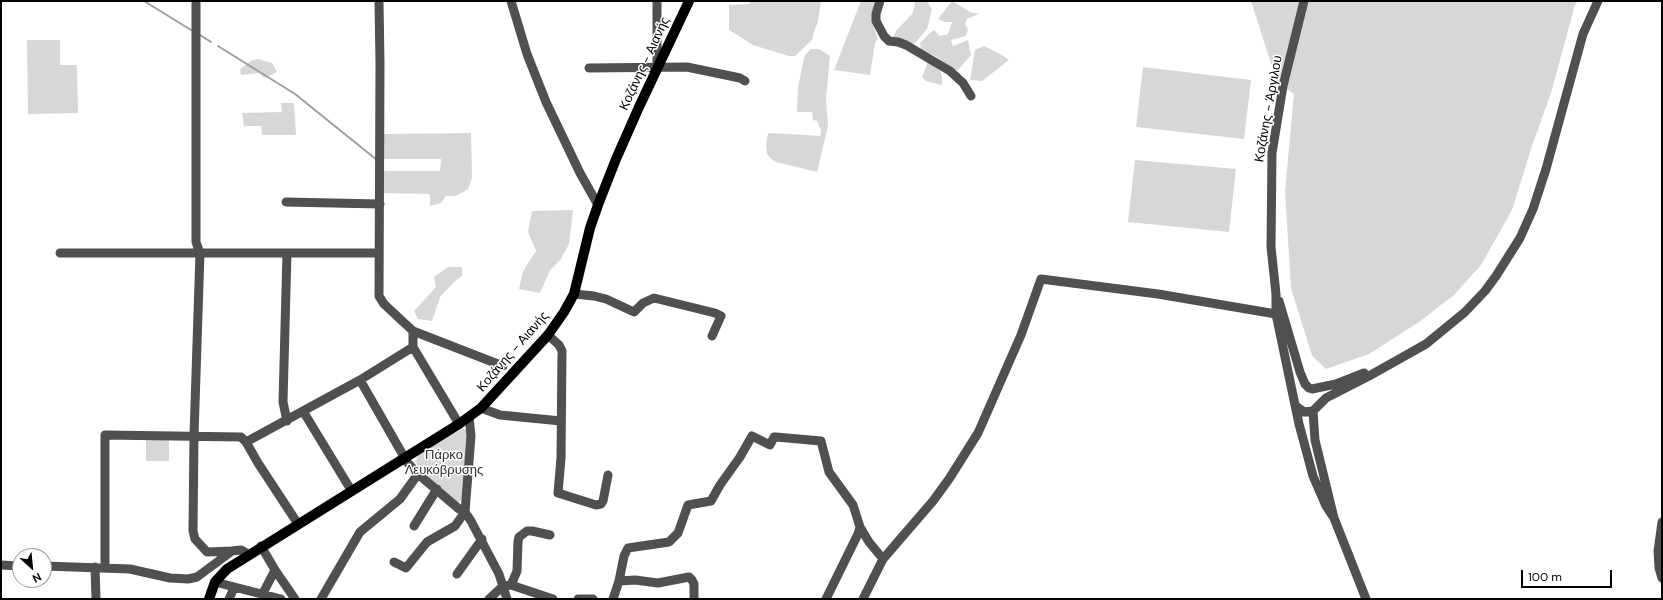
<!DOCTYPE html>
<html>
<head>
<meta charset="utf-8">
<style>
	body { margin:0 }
	#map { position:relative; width:1663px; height:600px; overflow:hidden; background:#fff; font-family:"DM Sans",sans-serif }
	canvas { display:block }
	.frame { position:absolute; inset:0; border:2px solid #000; pointer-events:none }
	.north { position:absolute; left:12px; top:548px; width:40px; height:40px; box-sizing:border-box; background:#fff; border:1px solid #999; border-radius:50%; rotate:153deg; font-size:11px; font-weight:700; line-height:16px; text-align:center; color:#000 }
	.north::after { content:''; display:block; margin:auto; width:14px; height:18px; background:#000; clip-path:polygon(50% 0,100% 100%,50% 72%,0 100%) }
	.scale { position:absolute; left:1521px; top:570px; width:91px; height:18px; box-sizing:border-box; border:2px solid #000; border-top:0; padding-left:5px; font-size:12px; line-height:14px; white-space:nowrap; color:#000; -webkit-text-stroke:3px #fff; paint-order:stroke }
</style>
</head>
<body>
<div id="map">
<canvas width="1663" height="600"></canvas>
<div class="frame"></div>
<div class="north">N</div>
<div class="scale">100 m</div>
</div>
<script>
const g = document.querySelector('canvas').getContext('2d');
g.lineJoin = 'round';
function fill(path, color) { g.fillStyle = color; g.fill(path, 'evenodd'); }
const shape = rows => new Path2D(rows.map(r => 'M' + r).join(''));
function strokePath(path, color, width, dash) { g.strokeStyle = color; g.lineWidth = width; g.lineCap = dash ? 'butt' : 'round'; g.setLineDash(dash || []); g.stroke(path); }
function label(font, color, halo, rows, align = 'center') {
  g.font = font + ' "DM Sans",sans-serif'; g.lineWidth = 3; g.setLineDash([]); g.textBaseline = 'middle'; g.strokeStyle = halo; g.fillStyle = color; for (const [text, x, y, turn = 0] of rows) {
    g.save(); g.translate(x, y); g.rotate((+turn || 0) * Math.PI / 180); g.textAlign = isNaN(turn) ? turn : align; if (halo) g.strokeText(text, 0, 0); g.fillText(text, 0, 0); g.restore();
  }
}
fill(shape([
	[751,1,821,1,818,22,815,29,812,40,795,56,789,56,753,45,729,30,729,5,749,4],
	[861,1,876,1,873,25,878,39,875,43,870,75,834,70],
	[914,1,929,1,928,3,932,9,927,29,914,44,909,44,893,37,896,31,913,13,915,3],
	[952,1,970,12,979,14,967,19,965,24,968,30,966,36,951,40,953,46,968,40,971,55,958,70,953,70,937,57,921,49,920,43,929,34,934,30,940,36,948,34,952,22,944,22,938,19],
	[1251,1,1578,1,1575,5,1551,93,1532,146,1512,210,1481,265,1454,295,1419,322,1369,354,1326,369,1312,356,1291,288,1285,191,1294,94,1277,82],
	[27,40,60,40,60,65,77,65,78,113,28,114],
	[984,46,1002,55,1009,60,982,81,970,80,975,50],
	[811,49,819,49,830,56,826,99,828,126,817,172,776,162,771,159,767,154,766,145,768,133,820,136,821,130,817,121,813,120,812,112,797,112,798,87,804,58,805,55],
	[258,59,272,63,277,72,264,78,259,73,241,75,240,69,251,61],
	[928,62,940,70,942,77,942,85,926,81,922,77],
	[1143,67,1251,80,1244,139,1136,127],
	[281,103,294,103,296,135,262,135,261,126,244,126,242,113,282,112],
	[471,133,472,178,468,189,456,196,446,196,441,203,430,206,430,194,384,193,384,171,440,171,441,159,384,159,384,134],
	[1135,160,1236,169,1229,232,1128,222],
	[573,210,569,244,561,259,550,270,540,293,519,289,523,271,536,251,528,232,532,211],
	[448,267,462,267,462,276,454,282,440,297,432,321,418,319,414,311,436,287,434,277],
	[463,428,468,432,462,500,457,503,422,471,417,465,416,461,418,455],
	[146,440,169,440,169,461,146,461]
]), '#d7d7d7');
strokePath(shape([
	[144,1,191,30],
	[200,35,211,42],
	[218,46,295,94,377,160]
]), '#9e9e9e', 2);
strokePath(shape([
	[196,1,196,242,200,253,194,435,193,531,195,539,207,552,232,551],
	[379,1,380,64,379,296,384,304,413,331,413,347,459,424],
	[511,1,527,54,546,102,580,173,598,205],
	[657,1,657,67],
	[880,1,876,14,876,21,884,36,889,41,898,42,906,45,950,71,963,83,971,96],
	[1304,1,1283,86,1272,153,1271,247,1276,294,1276,314,1299,424,1313,476,1326,506,1334,518],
	[589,68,687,67,740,78,745,81],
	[286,202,380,204],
	[60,253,378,253],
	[574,294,594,296,606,299,634,312,643,303,654,298,715,313,721,316,712,336],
	[1279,301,1300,372,1305,384,1309,388],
	[413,331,503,366],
	[548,335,559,345,562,351,561,458,558,493,596,505,601,504,603,501,608,475],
	[360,380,407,462,418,474,459,509,465,512,471,521,499,574,507,599],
	[1312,389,1336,384,1364,373],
	[1297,407,1304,412,1313,411,1326,398,1369,376,1426,344,1465,312,1485,291,1496,276,1520,238,1533,209,1546,169,1583,34,1598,1],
	[481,408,500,415,561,421],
	[303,411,351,490],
	[1313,411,1315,440,1334,518,1366,599],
	[287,421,283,402,287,253],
	[246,442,360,380,413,347],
	[1662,522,1658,551,1659,568,1662,578],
	[414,526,437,489],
	[860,527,869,542,883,559],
	[261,546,275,570,295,599],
	[394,562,406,568,427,542,455,526,465,512,471,436,469,417],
	[1,565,20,566],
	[44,566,130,569,170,578,188,579,197,577,232,551,241,550,248,554],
	[95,567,96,599],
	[105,567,105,435,241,437,246,442,258,463,298,524],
	[457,574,482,539],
	[619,581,635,580,658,583,689,577,692,580,694,584,694,599],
	[215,582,281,599],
	[511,585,517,571,518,542,519,537,527,531,532,531,550,535],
	[262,595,275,570],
	[229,599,234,588],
	[321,599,360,532,400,499,418,474],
	[489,599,503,586,511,585,553,599],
	[578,599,593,599],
	[613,599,619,581,624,556,628,548,669,542,678,533,688,505,711,501,720,485,740,457,752,436,770,445,774,437,776,437,821,441,829,472,853,505,860,527,858,534,826,599],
	[863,599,883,559,933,501,949,479,978,433,1021,335,1041,279,1158,294,1276,314]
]), '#505050', 9);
strokePath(shape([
	[209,599,215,582,227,569,459,424,481,408,548,335,564,312,574,294,590,228,598,205,616,159,639,107,689,1]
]), '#000', 10);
label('13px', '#000', '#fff', [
	["Κοζάνης - Αιανής",645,64,-65],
	["Κοζάνης - Άργιλου",1269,109,-80],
	["Κοζάνης - Αιανής",513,352,-49]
]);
label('13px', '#2e2e2e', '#fff', [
	["Πάρκο",444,456],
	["Λευκόβρυσης",444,471]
]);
</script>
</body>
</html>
